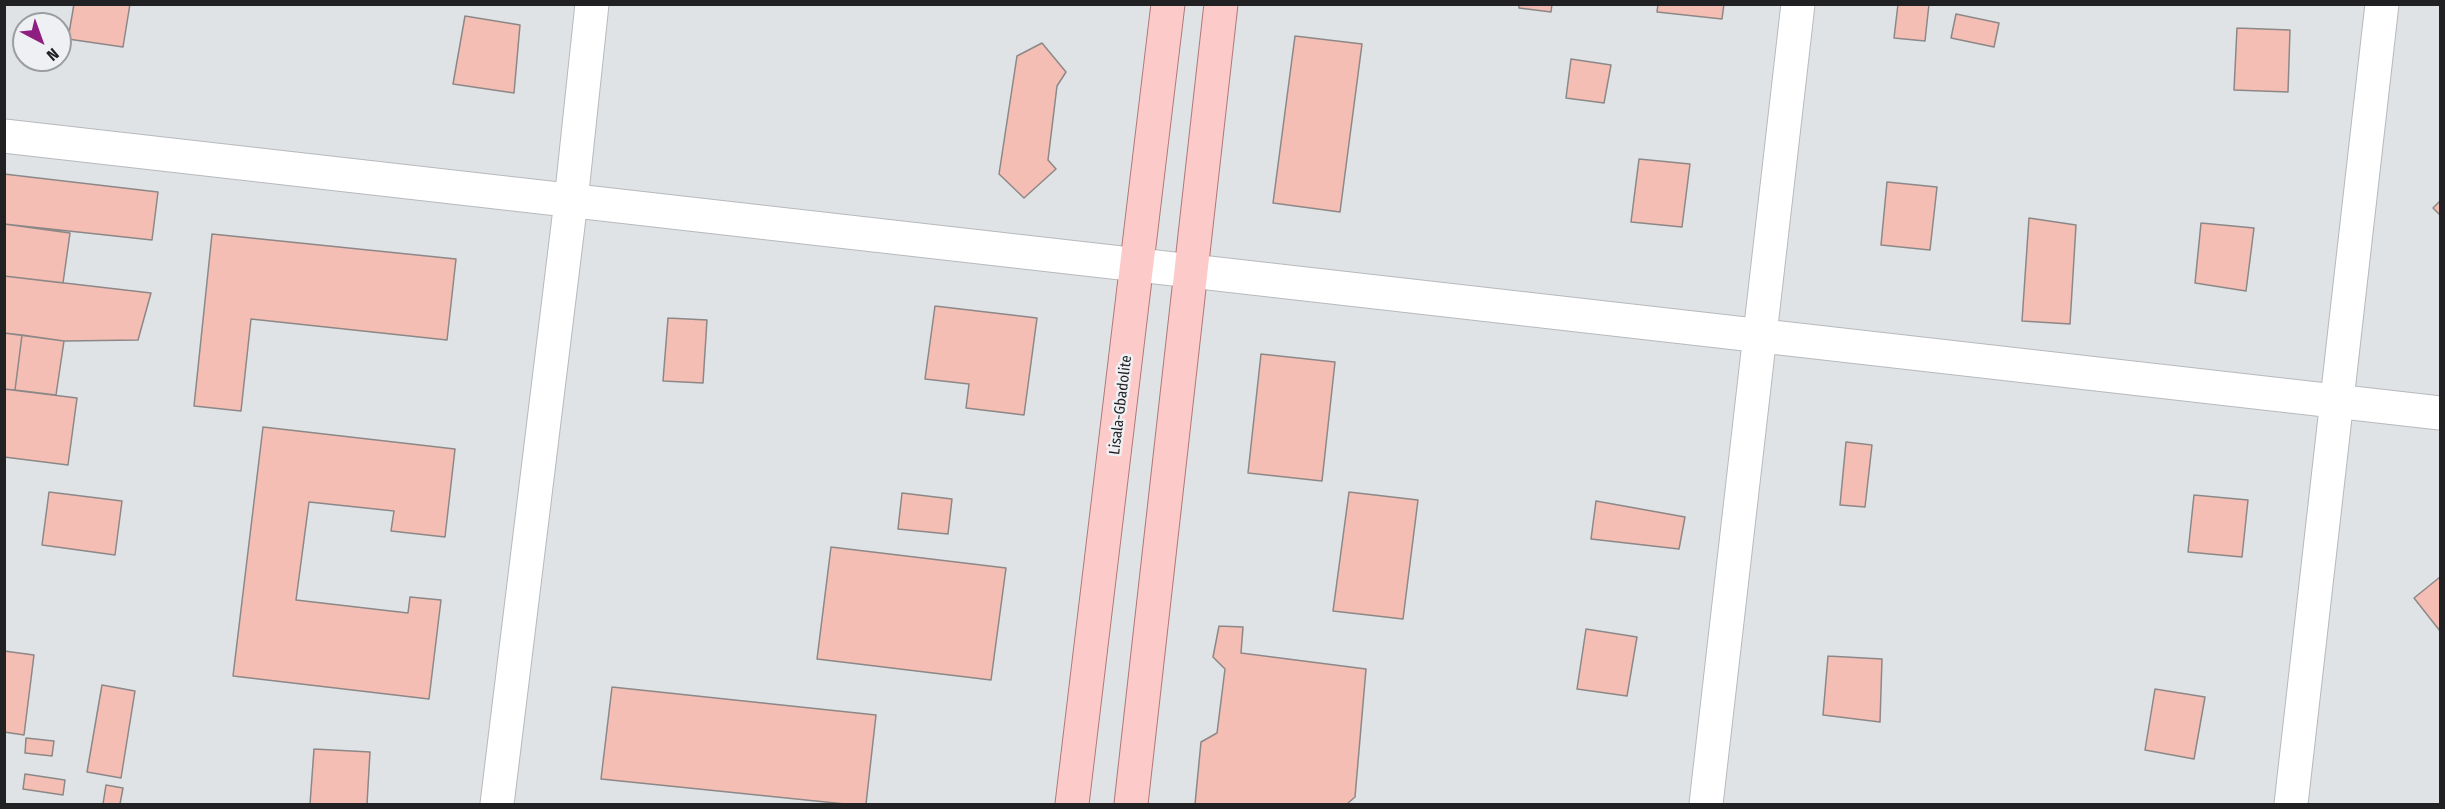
<!DOCTYPE html>
<html>
<head>
<meta charset="utf-8">
<style>
	body { margin:0 }
	#map { position:relative; width:2445px; height:809px; overflow:hidden; background:#e0e3e6; font-family:"Fira Sans Condensed",sans-serif }
	canvas { display:block }
	.frame { position:absolute; inset:0; border:6px solid #212123; pointer-events:none }
	.north { position:absolute; left:12px; top:12px; width:60px; height:60px; box-sizing:border-box; background:#eef0f3; border:2px solid #9c9da0; border-radius:50%; rotate:139deg; font-size:16px; font-weight:700; line-height:24px; text-align:center; color:#212123 }
	.north::after { content:''; display:block; margin:auto; width:21px; height:27px; background:#8e1e80; clip-path:polygon(50% 0,100% 100%,50% 72%,0 100%) }
</style>
</head>
<body>
<div id="map">
<canvas width="2445" height="809"></canvas>
<div class="frame"></div>
<div class="north">N</div>
</div>
<script>
const g = document.querySelector('canvas').getContext('2d');
g.lineJoin = 'round';
function fill(path, color) { g.fillStyle = color; g.fill(path, 'evenodd'); }
const shape = rows => new Path2D(rows.map(r => 'M' + r).join(''));
function strokePath(path, color, width, dash) { g.strokeStyle = color; g.lineWidth = width; g.lineCap = dash ? 'butt' : 'round'; g.setLineDash(dash || []); g.stroke(path); }
function label(font, color, halo, rows, align = 'center') {
  g.font = font + ' "Fira Sans Condensed",sans-serif'; g.lineWidth = 5; g.setLineDash([]); g.textBaseline = 'middle'; g.strokeStyle = halo; g.fillStyle = color; for (const [text, x, y, turn = 0] of rows) {
    g.save(); g.translate(x, y); g.rotate((+turn || 0) * Math.PI / 180); g.textAlign = isNaN(turn) ? turn : align; if (halo) g.strokeText(text, 0, 0); g.fillText(text, 0, 0); g.restore();
  }
}
const building = shape([
	[74,4,130,4,123,47,68,39,74,4],
	[1519,4,1552,4,1551,12,1519,8,1519,4],
	[1658,4,1724,4,1722,19,1657,12,1658,4],
	[1898,4,1929,4,1925,41,1894,38,1898,4],
	[1956,14,1999,23,1994,47,1951,38,1956,14],
	[465,16,520,25,514,93,453,84,465,16],
	[2237,28,2290,30,2288,92,2234,90,2237,28],
	[1295,36,1362,44,1340,212,1273,203,1295,36],
	[1042,43,1066,72,1057,86,1048,160,1056,169,1024,198,999,174,1017,56,1042,43],
	[1571,59,1611,65,1604,103,1566,98,1571,59],
	[1639,159,1690,164,1682,227,1631,222,1639,159],
	[4,174,158,192,152,240,4,224,4,174],
	[1887,182,1937,187,1930,250,1881,245,1887,182],
	[2440,201,2440,215,2433,208,2440,201],
	[2029,218,2076,225,2070,324,2022,321,2029,218],
	[2201,223,2254,228,2246,291,2195,283,2201,223],
	[4,224,70,233,63,283,4,276,4,224],
	[212,234,456,259,447,340,251,319,241,411,194,406,212,234],
	[4,276,151,293,138,340,64,341,4,333,4,276],
	[935,306,1037,318,1024,415,966,408,969,384,925,379,935,306],
	[668,318,707,320,703,383,663,381,668,318],
	[4,333,22,335,15,390,4,389,4,333],
	[22,335,64,341,56,395,15,390,22,335],
	[1261,354,1335,362,1322,481,1248,473,1261,354],
	[4,389,77,398,68,465,4,457,4,389],
	[263,427,455,449,445,537,391,531,394,511,309,502,296,600,408,613,410,597,441,600,429,699,233,676,263,427],
	[1846,442,1872,445,1865,507,1840,505,1846,442],
	[49,492,122,501,115,555,42,545,49,492],
	[1349,492,1418,500,1403,619,1333,611,1349,492],
	[902,493,952,499,948,534,898,529,902,493],
	[2194,495,2248,500,2242,557,2188,552,2194,495],
	[1596,501,1685,517,1679,549,1591,539,1596,501],
	[831,547,1006,568,991,680,817,659,831,547],
	[2440,577,2440,631,2414,598,2440,577],
	[1219,626,1243,627,1241,653,1366,669,1355,797,1347,804,1195,804,1201,742,1217,733,1225,669,1213,657,1219,626],
	[1586,629,1637,637,1627,696,1577,689,1586,629],
	[4,651,34,655,24,735,4,732,4,651],
	[1828,656,1882,659,1880,722,1823,715,1828,656],
	[102,685,135,691,121,778,87,772,102,685],
	[612,687,876,715,866,804,845,804,601,779,612,687],
	[2155,689,2205,697,2194,759,2145,750,2155,689],
	[26,738,54,741,52,756,25,753,26,738],
	[314,749,370,752,367,804,310,804,314,749],
	[25,774,65,780,63,795,23,789,25,774],
	[106,785,123,788,120,804,103,804,106,785]
]);
fill(building, '#f4beb4');
strokePath(building, '#8c8887', 1.5);
const street = shape([
	[4,136,2440,413],
	[497,804,571,201,592,4],
	[1706,804,1798,4],
	[2291,804,2382,4]
]);
const primary = shape([
	[1072,804,1168,4],
	[1131,804,1221,4]
]);
strokePath(street, '#b7b9bc', 35);
strokePath(primary, '#af7879', 35);
strokePath(street, '#fff', 33);
strokePath(primary, '#fdcaca', 33);
label('15px', '#212123', '#eef0f3', [
	["Lisala-Gbadolite",1121,405,-83]
]);
</script>
</body>
</html>
